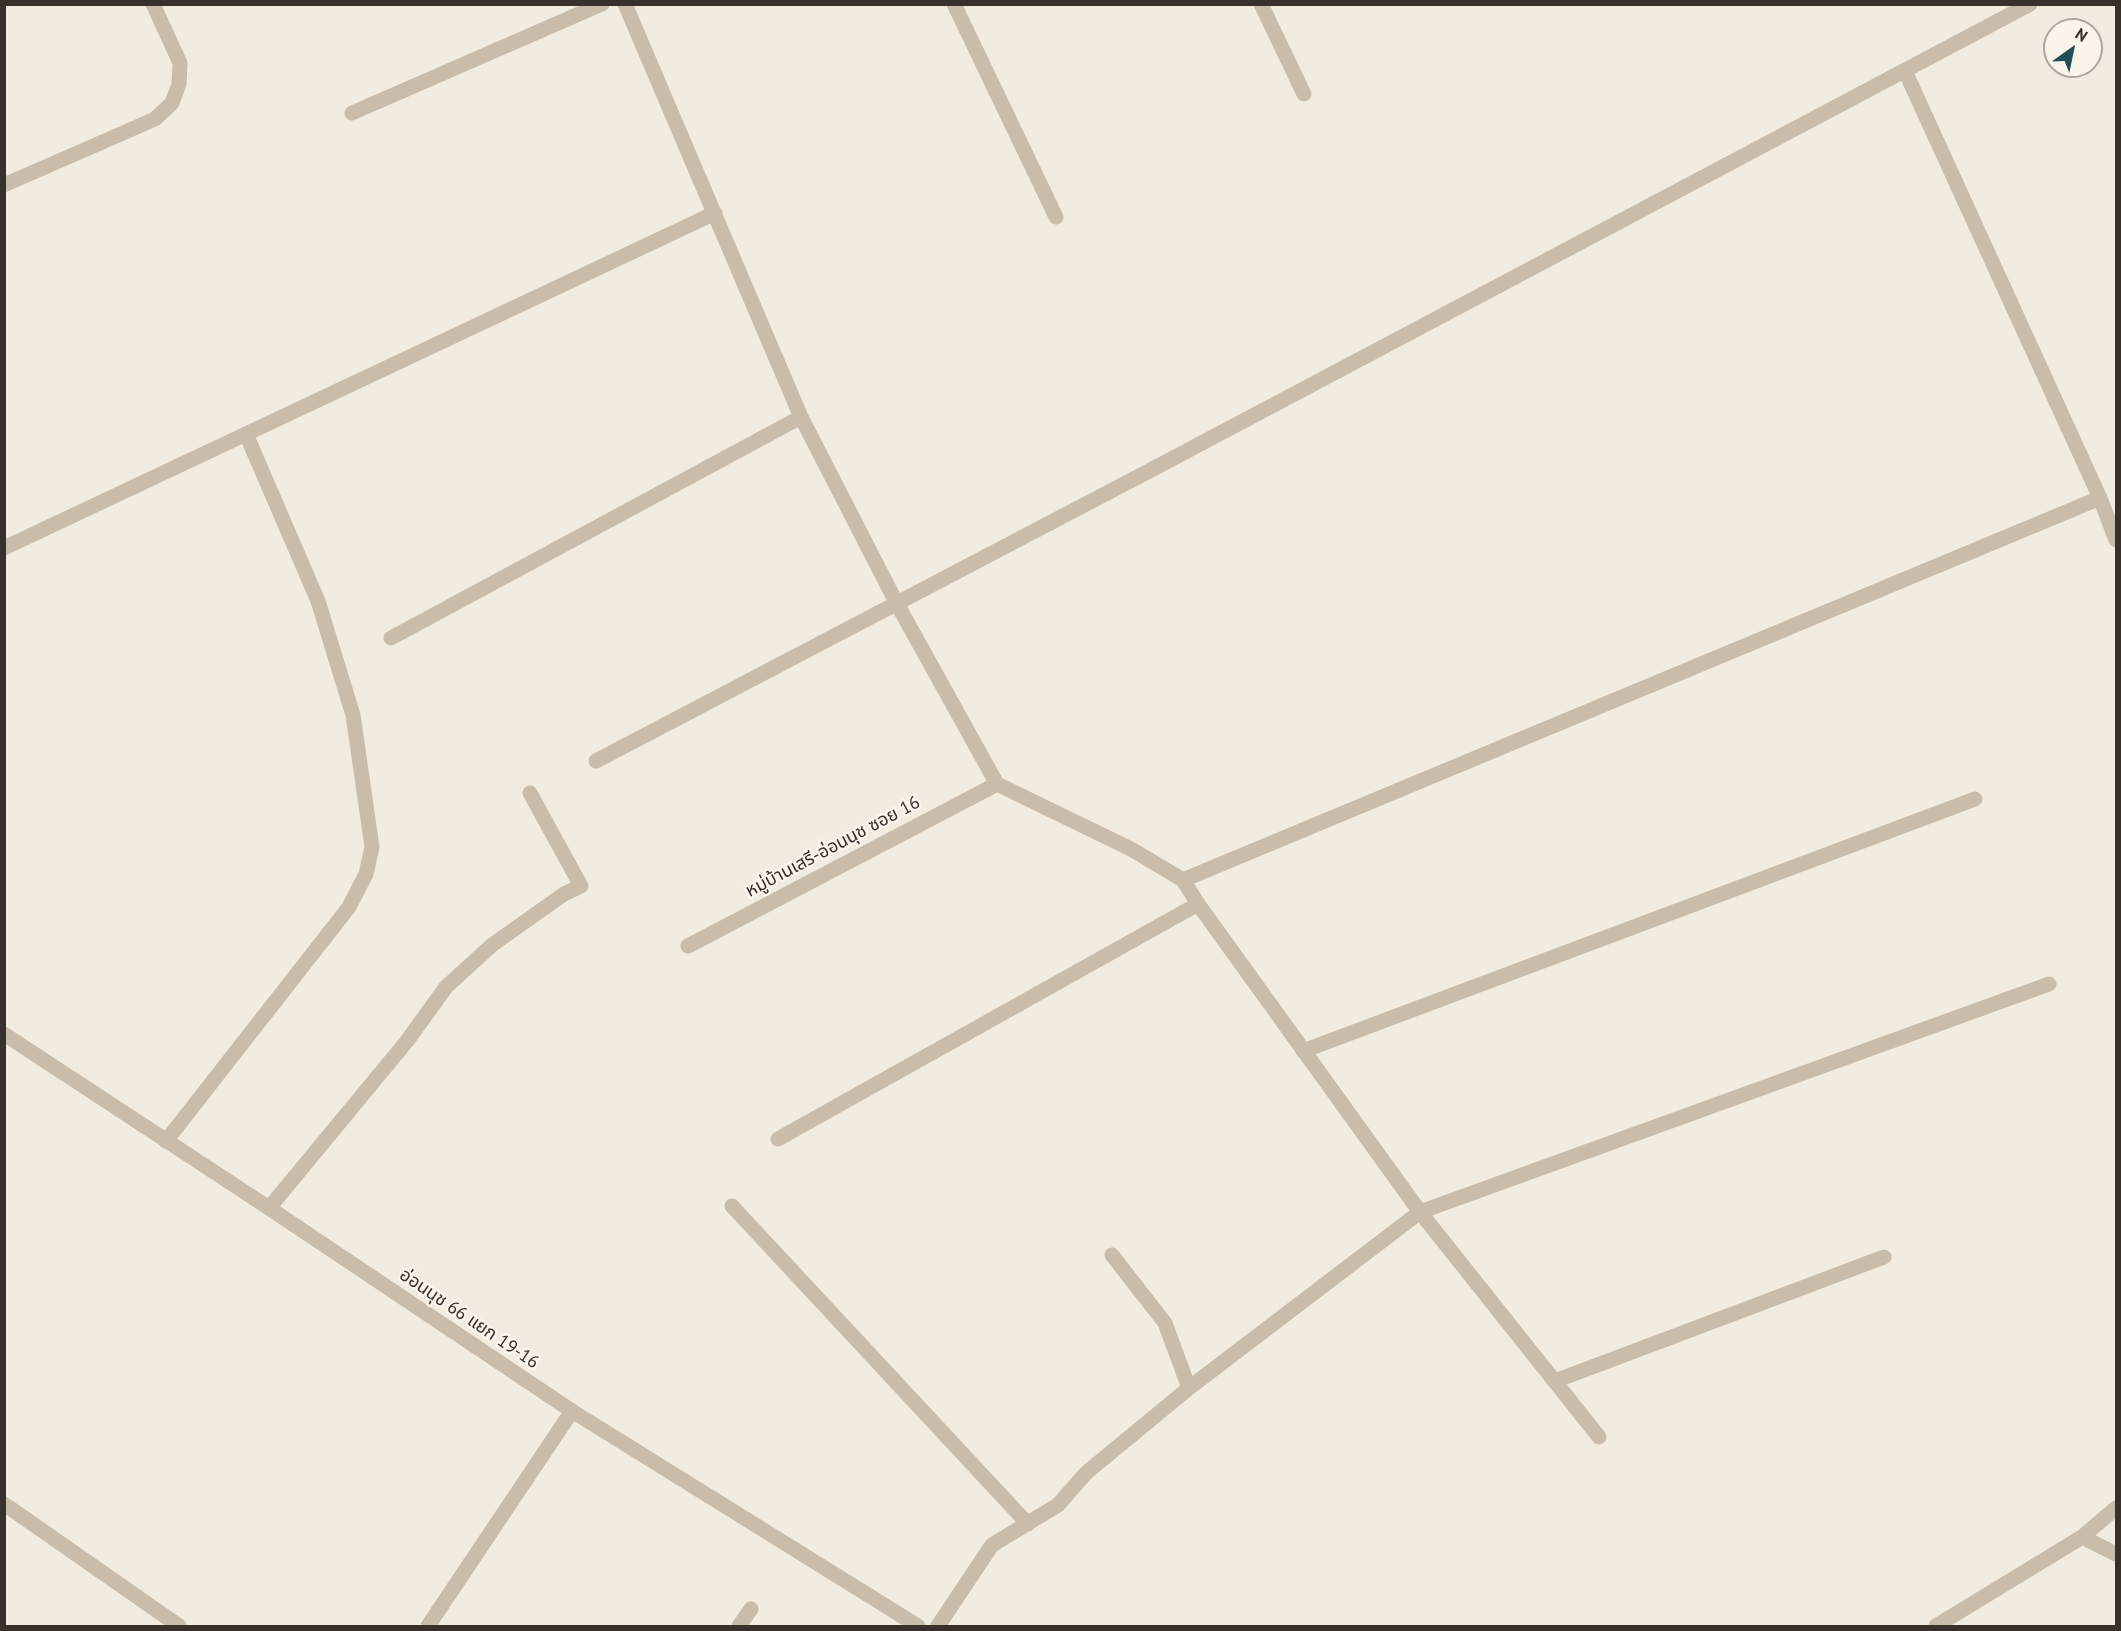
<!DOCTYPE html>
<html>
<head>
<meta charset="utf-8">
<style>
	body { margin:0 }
	#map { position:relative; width:2121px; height:1631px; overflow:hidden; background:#f2ebdf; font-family:"PT Sans",sans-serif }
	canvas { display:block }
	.frame { position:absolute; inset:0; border:6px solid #38302a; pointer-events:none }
	.north { position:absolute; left:2043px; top:18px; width:60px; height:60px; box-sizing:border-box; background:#faf4eb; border:2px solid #aca69e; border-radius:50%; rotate:33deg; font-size:16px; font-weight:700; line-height:24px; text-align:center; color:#38302a }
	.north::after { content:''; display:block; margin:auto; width:21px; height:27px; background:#204f59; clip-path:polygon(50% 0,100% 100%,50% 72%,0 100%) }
</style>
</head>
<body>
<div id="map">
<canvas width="2121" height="1631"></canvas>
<div class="frame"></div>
<div class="north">N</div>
</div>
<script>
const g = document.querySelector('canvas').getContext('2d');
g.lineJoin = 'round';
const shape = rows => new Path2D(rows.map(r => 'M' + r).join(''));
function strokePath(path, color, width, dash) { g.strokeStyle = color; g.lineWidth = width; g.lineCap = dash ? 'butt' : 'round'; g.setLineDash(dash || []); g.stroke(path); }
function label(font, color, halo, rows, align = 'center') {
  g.font = font + ' "PT Sans","Noto Sans Thai",sans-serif'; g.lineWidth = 5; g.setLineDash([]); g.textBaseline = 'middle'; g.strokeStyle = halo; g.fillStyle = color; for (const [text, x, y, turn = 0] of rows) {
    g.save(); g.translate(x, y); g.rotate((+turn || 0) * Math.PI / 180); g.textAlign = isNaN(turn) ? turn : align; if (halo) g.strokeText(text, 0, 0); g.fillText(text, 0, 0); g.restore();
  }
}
strokePath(shape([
	[625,4,801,417,896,602,997,784,1131,849,1183,880,1198,904,1420,1212,1189,1388,1086,1473,1058,1505,992,1545,938,1626],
	[954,4,1056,217],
	[1261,4,1304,94],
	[1905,71,2100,498,2116,540],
	[352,113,602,4],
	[4,185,155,119,172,103,179,84,180,63,153,4],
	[4,548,715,213],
	[391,638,801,417],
	[596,761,1149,471,2030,4],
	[1183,880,2100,498],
	[688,946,997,784],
	[4,1034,269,1208,572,1411,918,1626],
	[1303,1051,1975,799],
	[778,1139,1198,904],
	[166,1141,349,907,366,874,372,847,353,715,318,601,246,434],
	[732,1206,1028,1524],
	[269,1208,407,1041,446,987,492,945,564,894,581,886,530,793],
	[1112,1255,1165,1323,1189,1388],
	[1555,1381,1884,1257],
	[1599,1437,1420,1212,2049,984],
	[4,1504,179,1626],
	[2082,1537,2116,1554],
	[428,1626,572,1411],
	[739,1626,751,1609],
	[1936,1626,2082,1537,2116,1508]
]), '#cabcab', 15);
label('18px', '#38302a', '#faf4eb', [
	["หมู่บ้านเสรี-อ่อนนุช ซอย 16",833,847,-28],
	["อ่อนนุช 66 แยก 19-16",469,1319,34]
]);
</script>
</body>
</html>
